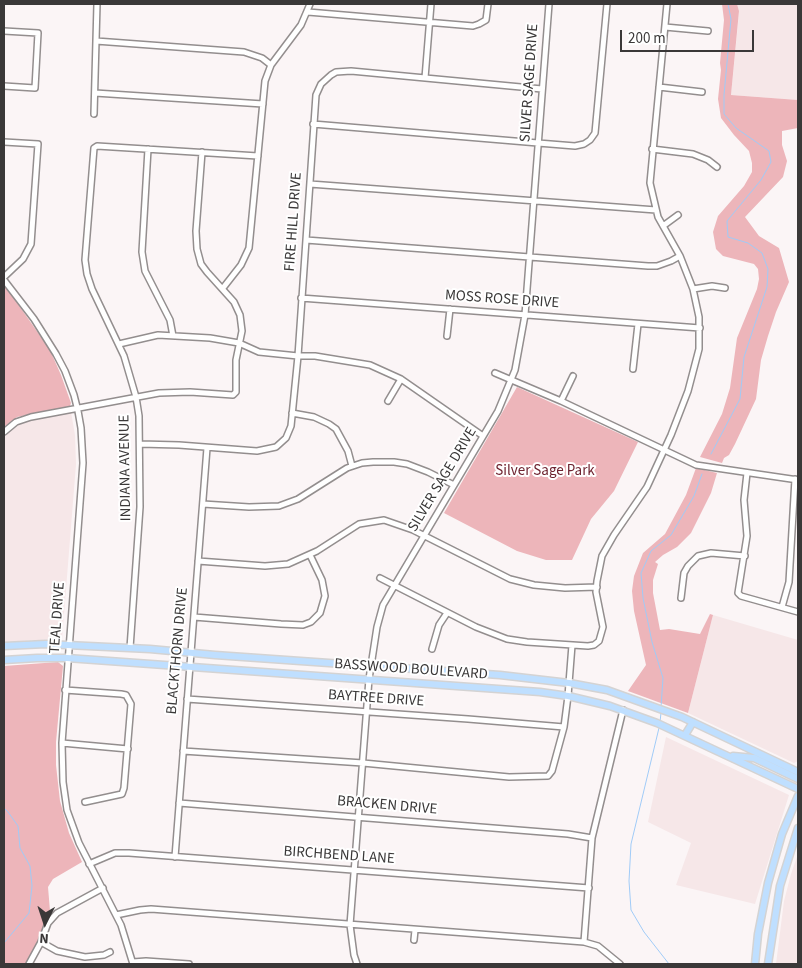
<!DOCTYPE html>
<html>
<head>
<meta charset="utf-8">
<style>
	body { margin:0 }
	#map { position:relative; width:802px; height:968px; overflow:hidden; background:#fbf5f6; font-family:"Source Sans 3",sans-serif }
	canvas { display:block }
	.frame { position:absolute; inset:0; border:5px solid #3a3838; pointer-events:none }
	.north { position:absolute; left:20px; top:898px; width:50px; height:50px; -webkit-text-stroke:4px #fff; paint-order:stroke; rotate:184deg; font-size:14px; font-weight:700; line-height:20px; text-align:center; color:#3a3838 }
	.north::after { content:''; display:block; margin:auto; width:18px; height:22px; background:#3a3838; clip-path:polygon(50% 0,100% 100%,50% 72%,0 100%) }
	.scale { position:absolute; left:620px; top:30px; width:134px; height:22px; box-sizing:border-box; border:2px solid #3a3838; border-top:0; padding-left:6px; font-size:15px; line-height:18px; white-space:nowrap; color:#3a3838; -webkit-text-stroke:4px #fff; paint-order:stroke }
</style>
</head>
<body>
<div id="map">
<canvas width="802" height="968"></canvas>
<div class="frame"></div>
<div class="north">N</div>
<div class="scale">200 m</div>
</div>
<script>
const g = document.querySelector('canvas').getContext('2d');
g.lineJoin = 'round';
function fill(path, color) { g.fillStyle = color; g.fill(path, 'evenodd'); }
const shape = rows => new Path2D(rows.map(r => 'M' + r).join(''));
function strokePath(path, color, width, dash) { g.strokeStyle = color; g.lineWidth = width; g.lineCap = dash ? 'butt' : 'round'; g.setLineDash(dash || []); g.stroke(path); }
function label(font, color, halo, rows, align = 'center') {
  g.font = font + ' "Source Sans 3",sans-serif'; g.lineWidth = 4; g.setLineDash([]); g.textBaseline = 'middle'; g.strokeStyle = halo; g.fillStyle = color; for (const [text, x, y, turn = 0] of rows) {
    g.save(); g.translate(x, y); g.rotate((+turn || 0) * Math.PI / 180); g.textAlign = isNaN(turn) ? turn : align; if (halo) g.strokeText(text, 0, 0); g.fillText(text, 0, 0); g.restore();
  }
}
fill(shape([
	[737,4,798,4,798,100,731,95,738,24,739,11],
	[70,406,75,435,76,464,62,639,4,642,4,427,17,417],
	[713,615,798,640,798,761,794,763,688,713],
	[666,737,789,795,755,904,676,885,691,843,648,822],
	[798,854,798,964,776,964,784,901,791,874]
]), '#f6e7e8');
fill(shape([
	[722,4,737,4,739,11,731,95,798,100,798,128,782,131,782,145,787,161,783,177,745,217,759,236,779,248,789,282,776,312,768,336,761,360,756,399,735,444,729,455,724,458,722,463,700,457,722,414,730,388,737,338,757,289,759,279,758,269,754,264,723,256,716,249,713,232,718,216,744,186,752,172,752,163,749,151,734,135,721,118,718,99,721,70,720,63,724,20],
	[4,284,50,350,61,375,71,403,70,406,17,417,4,427],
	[517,387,638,442,614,491,591,519,572,560,546,560,517,551,444,513],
	[696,468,717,473,711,493,691,533,677,547,663,555,655,562,658,564,653,580,653,593,660,630,669,629,700,634,710,614,713,615,688,713,628,691,646,665,634,611,632,591,634,576,643,553,665,534,686,495],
	[58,662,63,666,56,742,56,765,60,801,69,833,82,862,53,879,48,887,50,911,36,947,26,964,4,964,4,666]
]), '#edb5ba');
strokePath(shape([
	[711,454,740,399,744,357,767,287,768,269,762,253,748,243,728,237,727,221,761,180,771,162,769,151,736,128,724,114,724,95,731,19,728,4],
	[661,707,663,678,652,642,643,598,641,573,651,551,671,535,694,496,702,474],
	[660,722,661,713],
	[659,728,631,844,629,881,631,910,644,932,669,964],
	[4,808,8,812,18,826,20,848,30,866,32,886,29,913,4,943]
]), '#a0cbf7', 1);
const minor = shape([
	[308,12,473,26,479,24,486,20,488,4],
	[665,27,708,31],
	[4,31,38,33,35,88,4,86],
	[96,41,244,52,262,58,271,65],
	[425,78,431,4],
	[659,87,702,92],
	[95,93,263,104],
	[94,114,97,4],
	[313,124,538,143,575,146,584,144,590,140,595,133,607,4],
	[4,142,38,144,31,244,23,259,4,277],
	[148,149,142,252,145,271,170,320,173,336],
	[652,149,693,154,708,160,717,167],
	[310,184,656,210],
	[663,226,678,215],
	[306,240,648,266,657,266,671,261,680,256],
	[4,280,34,319,56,354,65,371,74,395,78,411,81,428,83,463,62,743,63,782,67,810,79,843,121,925,133,964],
	[223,288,241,265,249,248,265,81,271,65,301,25,310,4],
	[693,289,712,286,725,288],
	[301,298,700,328],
	[447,336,450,309],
	[119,344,158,335,210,338,239,343,259,352,298,356,315,356,370,365,401,379,483,436],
	[633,369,638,324],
	[495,373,561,401,696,465,798,480],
	[388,401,401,379],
	[561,401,573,376],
	[292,413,314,417,329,424,336,429,348,451,352,466],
	[4,432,16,422,31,417,159,393,190,392,233,395,236,392,236,360,242,331,240,315,234,302,207,272,201,264,197,249,196,231,202,152],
	[140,444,179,445,257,451,276,447,286,438,291,426,298,356,316,95,321,84,331,75,336,72,351,71,542,89],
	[747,473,744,500,747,536,738,593,741,596,798,612],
	[203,504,249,507,279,506,298,499,347,468,362,463,373,462,394,462,407,464,428,472,454,485],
	[198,561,265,566,288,564,317,551,359,524,384,520,413,530,510,579,534,585,565,588,597,587],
	[380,578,476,627,507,639,527,642,588,646,594,645,599,641,603,627,596,592,597,581,602,556,614,535,647,487,671,435,688,391,699,349,699,317,693,289,680,256,658,217,650,183,667,4],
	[681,598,684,573,688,566,698,556,711,553,745,556],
	[782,607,789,582,795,479],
	[194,617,281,624,303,625,311,622,320,613,325,596,322,580,310,555],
	[130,648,140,507,139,416,136,397,124,356,92,289,87,274,85,260,94,148,97,146,258,156],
	[432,649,439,625,447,613],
	[65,690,121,694,126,695,131,704,124,788,122,794,85,802],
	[187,699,468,719,564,727],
	[62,743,128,749],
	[183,751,363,763,509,777,548,776,552,771,564,727,568,696,572,645],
	[179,803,568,834,592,838],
	[175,857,207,448],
	[89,864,115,853,129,853,589,888],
	[116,915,140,910,151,909,584,942,598,946,620,964],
	[414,940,415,930],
	[41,942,57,951,85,957,104,955,110,952],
	[584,942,592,838,623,710],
	[133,962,146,961,189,964],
	[29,964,41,942,48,923,57,913,103,888],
	[357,964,354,955,350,925,369,679,377,627,383,605,498,411,515,370,525,315,549,4]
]);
const major = shape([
	[4,646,46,644,150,649,215,655,500,675,569,683,607,690,682,717,798,772],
	[4,660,37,658,67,658,540,692,568,696,610,706,657,723,798,789],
	[685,735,693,722],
	[733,756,754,758,798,779],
	[755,964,758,934,768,883,782,834,798,796],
	[768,964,780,886,798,828]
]);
strokePath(minor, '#938e8e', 8);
strokePath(major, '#d4d3d3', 9);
strokePath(minor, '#fff', 5);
strokePath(major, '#bfdfff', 6);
label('15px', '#3a3838', '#fff', [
	["SILVER SAGE DRIVE",530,83,-86],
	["FIRE HILL DRIVE",294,222,-86],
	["MOSS ROSE DRIVE",502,300,4],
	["INDIANA AVENUE",126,468,-91],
	["SILVER SAGE DRIVE",443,480,-59],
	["TEAL DRIVE",58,618,-86],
	["BLACKTHORN DRIVE",178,651,-85],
	["BASSWOOD BOULEVARD",411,670,4],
	["BAYTREE DRIVE",376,699,4],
	["BRACKEN DRIVE",387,806,5],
	["BIRCHBEND LANE",339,856,4]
]);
label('15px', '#6e2330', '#fff', [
	["Silver Sage Park",545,472]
]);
</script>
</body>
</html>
